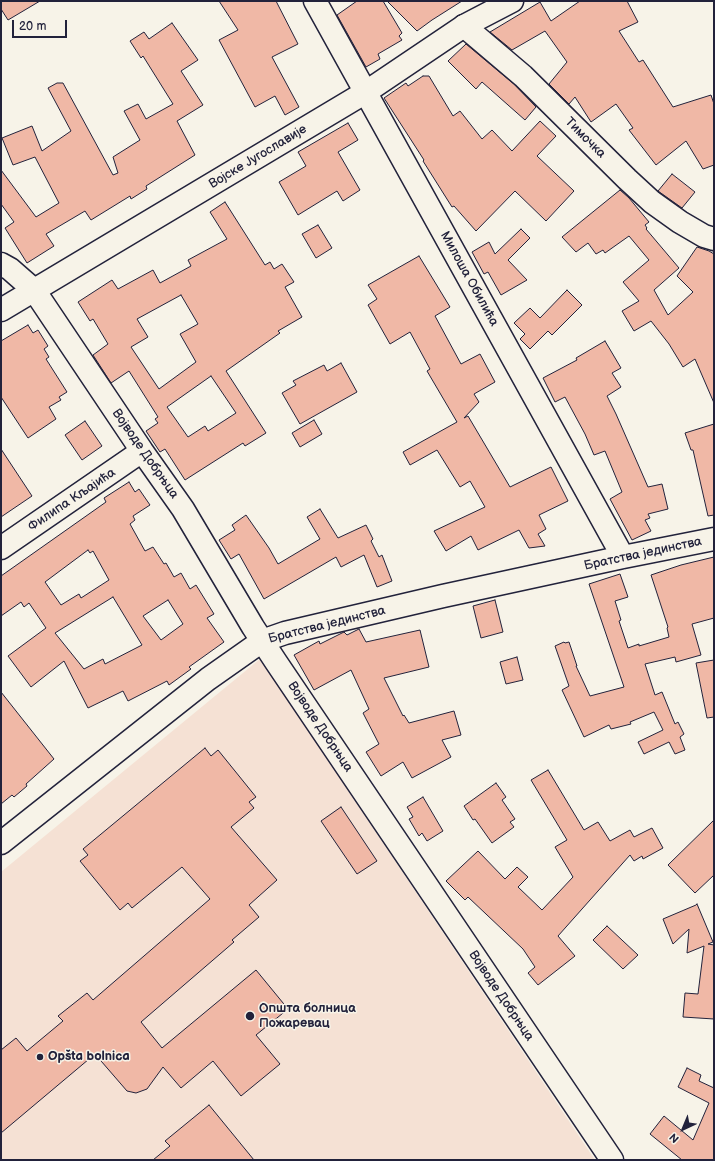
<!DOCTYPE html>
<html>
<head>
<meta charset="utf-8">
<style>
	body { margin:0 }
	#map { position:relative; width:715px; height:1161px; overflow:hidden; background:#f7f3e8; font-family:"Balsamiq Sans",sans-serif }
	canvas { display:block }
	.frame { position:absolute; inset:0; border:2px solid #22223b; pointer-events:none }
	.north { position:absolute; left:663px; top:1109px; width:40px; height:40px; -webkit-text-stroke:3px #f7f3e8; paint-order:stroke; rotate:224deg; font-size:11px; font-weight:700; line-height:16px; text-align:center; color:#22223b }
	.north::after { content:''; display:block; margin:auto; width:14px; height:18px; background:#22223b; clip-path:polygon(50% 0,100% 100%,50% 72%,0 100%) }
	.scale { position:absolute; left:12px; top:20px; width:55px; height:18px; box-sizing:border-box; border:2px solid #22223b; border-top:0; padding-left:5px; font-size:12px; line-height:14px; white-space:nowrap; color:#22223b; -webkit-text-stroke:3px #f7f3e8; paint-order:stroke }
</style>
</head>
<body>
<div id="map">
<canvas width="715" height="1161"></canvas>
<div class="frame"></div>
<div class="north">N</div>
<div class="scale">20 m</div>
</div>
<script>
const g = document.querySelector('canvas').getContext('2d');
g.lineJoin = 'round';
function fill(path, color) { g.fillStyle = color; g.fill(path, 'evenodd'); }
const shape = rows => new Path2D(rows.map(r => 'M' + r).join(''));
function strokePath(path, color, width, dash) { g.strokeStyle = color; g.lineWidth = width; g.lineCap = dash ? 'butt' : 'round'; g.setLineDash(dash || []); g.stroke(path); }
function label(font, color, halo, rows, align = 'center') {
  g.font = font + ' "Balsamiq Sans",sans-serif'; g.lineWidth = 3; g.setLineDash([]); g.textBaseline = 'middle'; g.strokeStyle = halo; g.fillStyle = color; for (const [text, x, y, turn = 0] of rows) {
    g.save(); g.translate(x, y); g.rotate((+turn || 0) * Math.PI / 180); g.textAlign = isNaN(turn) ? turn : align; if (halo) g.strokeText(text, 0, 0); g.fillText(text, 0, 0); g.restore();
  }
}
fill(shape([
	[260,659,595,1160,1,1160,1,872]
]), '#f5e1d4');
const building = shape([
	[1,1,40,1,8,20,1,9,1,1],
	[219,1,276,1,298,44,272,57,299,107,285,115,275,96,255,107,219,40,238,30,219,1],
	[357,1,383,1,402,33,399,36,402,40,378,54,380,59,366,67,337,15,357,1],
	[387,1,462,1,432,20,417,31,387,1],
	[580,1,627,1,638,22,619,31,639,62,643,60,673,107,711,95,714,104,714,165,703,169,686,141,656,165,629,130,633,128,616,104,591,122,575,97,569,104,549,84,567,62,545,31,512,50,490,32,540,2,551,21,580,1],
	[172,23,198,60,181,71,203,105,177,121,195,155,146,186,147,189,131,199,130,196,91,220,85,211,46,234,54,246,27,263,5,228,14,222,1,204,1,170,36,217,59,203,35,157,13,165,2,138,32,126,42,151,71,131,48,88,57,83,63,83,113,175,118,173,113,157,140,140,124,111,138,104,146,119,173,104,143,56,141,58,130,41,144,32,149,39,172,23],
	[466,44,515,85,536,107,525,120,482,82,476,89,448,61,466,44],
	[423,76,429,76,453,116,460,111,482,139,492,130,512,151,540,121,556,136,537,156,574,191,546,221,515,191,476,231,454,206,452,207,423,161,424,160,384,98,406,83,408,86,423,76],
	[348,123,358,140,338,152,360,190,343,201,337,191,298,215,279,182,306,166,298,152,348,123],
	[672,174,695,192,682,208,658,191,672,174],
	[620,190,629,198,649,222,645,225,647,228,646,229,679,268,654,290,668,315,693,292,677,276,697,247,709,251,714,254,714,403,695,359,683,367,669,344,651,321,634,331,622,311,639,301,623,282,649,260,629,236,605,253,603,250,596,254,588,243,576,252,562,237,620,190],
	[225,202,265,265,270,262,274,269,282,264,294,282,285,287,302,317,278,331,280,333,226,371,266,433,245,446,243,443,185,480,165,449,160,452,146,431,158,423,155,419,158,417,129,371,111,383,93,355,108,344,93,319,90,321,78,302,112,280,118,289,153,270,160,283,191,266,188,260,227,239,210,212,225,202],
	[181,295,198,324,180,334,196,362,159,389,131,347,148,337,137,319,181,295],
	[211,376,236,413,208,431,205,426,188,437,167,407,211,376],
	[318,225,332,248,316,258,302,234,318,225],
	[521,229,530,238,508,260,527,280,501,295,488,272,484,274,472,252,489,242,495,254,521,229],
	[419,256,450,307,435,316,461,364,480,354,495,382,474,394,479,402,464,418,468,416,510,487,551,467,568,501,539,515,546,529,538,534,545,546,529,548,519,530,478,550,471,536,446,551,434,531,485,507,470,481,460,487,437,450,410,465,403,452,457,422,427,371,430,369,410,332,390,344,368,305,377,299,368,285,419,256],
	[567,290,582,305,552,335,548,331,530,349,520,339,525,334,514,323,530,308,540,318,567,290],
	[28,325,33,333,38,330,48,346,44,349,49,357,46,359,67,392,59,397,61,400,49,407,56,419,28,438,1,397,1,341,28,325],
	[605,341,621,368,612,373,621,387,607,396,616,414,648,487,662,484,668,509,648,514,650,518,645,520,651,531,632,540,610,499,622,492,605,451,594,455,585,434,565,397,555,402,543,378,577,360,576,358,605,341],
	[341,363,357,392,300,424,282,393,296,385,293,381,324,365,327,371,341,363],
	[314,420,322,434,300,447,292,433,314,420],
	[85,421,102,446,82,460,65,435,85,421],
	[714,424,714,515,708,516,693,450,691,450,685,433,714,424],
	[1,449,32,496,1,517,1,449],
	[129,482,135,492,139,489,150,505,133,516,135,520,130,524,145,551,153,547,164,564,166,563,174,577,181,573,190,589,196,585,214,614,207,618,224,642,189,667,191,669,169,685,167,681,128,701,123,691,88,708,64,661,31,687,8,656,46,628,29,603,24,607,21,602,1,616,1,576,106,502,104,498,129,482],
	[88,550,90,553,93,551,109,580,81,598,79,594,61,605,45,582,88,550],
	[113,597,142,645,105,664,103,659,84,669,55,633,113,597],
	[168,600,183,624,161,640,143,616,168,600],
	[320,509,338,538,366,525,373,539,371,541,379,557,382,555,392,581,377,587,364,555,341,567,336,557,264,599,239,554,231,559,219,540,235,530,232,525,246,515,269,548,278,564,320,539,307,517,320,509],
	[714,557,714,618,692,624,701,655,676,662,675,657,645,664,655,695,662,692,675,724,678,722,684,734,680,737,685,750,675,754,669,742,644,754,638,742,663,730,654,712,630,722,631,724,611,729,609,725,584,737,562,690,569,686,555,646,564,642,565,643,569,642,577,666,576,666,590,696,624,687,589,584,620,574,628,597,615,601,621,620,619,621,628,648,639,644,639,646,669,637,667,628,668,627,651,575,681,565,714,557],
	[495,600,503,632,481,638,473,606,495,600],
	[359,629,366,642,420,630,429,667,384,678,403,716,404,715,409,723,454,711,461,735,442,740,451,757,412,778,403,762,381,776,366,752,379,744,363,713,369,709,351,670,314,690,294,655,319,641,320,644,344,632,347,635,359,629],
	[517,657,523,680,506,684,500,662,517,657],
	[714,660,714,717,707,718,696,663,714,660],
	[1,692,54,759,26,784,27,786,14,797,12,795,1,804,1,692],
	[205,748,211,756,218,750,256,797,249,802,254,808,231,827,277,880,249,905,259,917,232,940,234,942,141,1022,162,1048,256,970,288,1009,256,1035,280,1064,241,1096,213,1061,181,1088,163,1067,147,1089,136,1093,127,1091,95,1054,1,1133,1,1050,16,1038,27,1051,63,1021,58,1016,87,993,93,1000,210,899,182,867,132,908,128,903,120,910,80,861,88,855,83,849,205,748],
	[548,770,584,830,598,822,610,841,630,830,634,837,652,828,663,848,643,859,642,856,634,861,630,855,558,936,575,956,538,985,528,973,535,967,523,949,468,897,465,900,446,881,478,851,505,879,517,867,528,877,518,887,542,910,573,877,555,847,567,840,531,780,548,770],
	[496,783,506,797,502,800,515,819,510,822,514,827,492,843,475,819,473,820,464,806,496,783],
	[423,797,443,831,427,841,422,833,419,836,409,819,413,817,407,807,423,797],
	[341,807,377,861,357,874,321,821,341,807],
	[714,820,714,875,695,893,668,865,714,820],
	[697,904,713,942,708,944,714,945,714,1019,683,1017,685,993,698,994,704,946,687,953,689,929,673,944,663,919,696,905,697,904],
	[607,926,638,955,623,969,593,940,607,926],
	[687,1068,701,1075,699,1081,714,1088,714,1160,682,1160,650,1134,664,1116,693,1140,709,1103,678,1087,687,1068],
	[209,1105,254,1160,153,1160,170,1146,165,1141,209,1105]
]);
fill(building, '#f0b8a6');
strokePath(building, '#22223b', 1);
const minor = shape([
	[315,1,623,557],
	[464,26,523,76,627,179,652,202,680,222,704,236,714,239],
	[1,264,10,269,34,290,142,451,183,509,253,627,276,662,612,1160],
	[1,548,142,451],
	[1,843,208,679,262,641,285,633,443,596,623,557,714,539]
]);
const major = shape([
	[1,310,366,92,464,26,512,1]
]);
strokePath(minor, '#22223b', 25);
strokePath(major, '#22223b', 25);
strokePath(minor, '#f7f3e8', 22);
strokePath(major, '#f7f3e8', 22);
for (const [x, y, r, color] of [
	[250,1016,5,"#22223b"],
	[40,1057,4,"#22223b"]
]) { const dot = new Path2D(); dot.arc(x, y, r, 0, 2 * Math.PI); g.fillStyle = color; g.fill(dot); strokePath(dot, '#f7f3e8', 1.5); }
label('13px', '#22223b', '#f7f3e8', [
	["Тимочка",585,138,45],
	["Војске Југославије",258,157,-31],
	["Милоша Обилића",469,279,61],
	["Војводе Добрњца",145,454,55],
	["Филипа Кљајића",72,500,-34],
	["Братства јединства",643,554,-12],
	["Братства јединства",327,625,-14],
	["Војводе Добрњца",320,727,56],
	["Војводе Добрњца",501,996,56]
]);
label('bold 13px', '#22223b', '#f7f3e8', [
	["Општа болница",259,1009],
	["Пожаревац",259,1024],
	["Opšta bolnica",48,1057]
], 'left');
</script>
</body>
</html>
